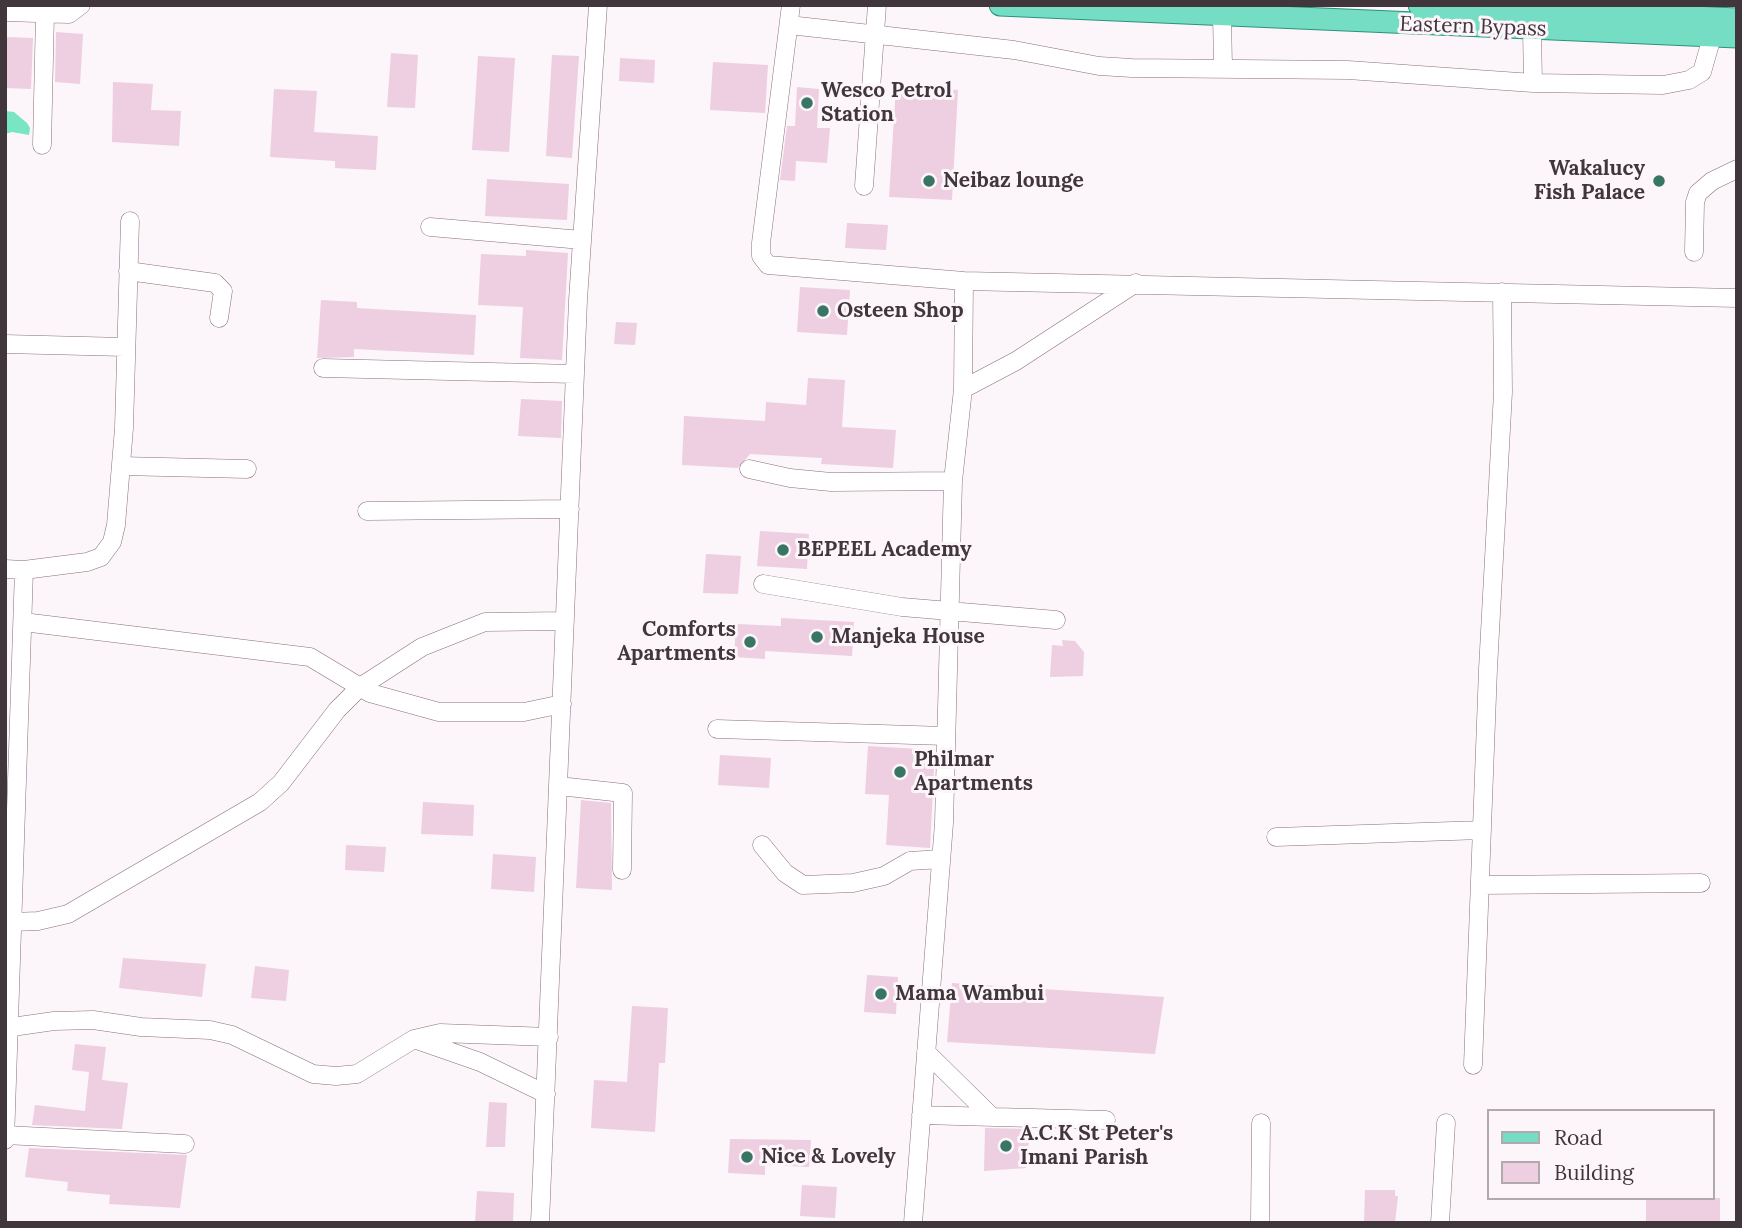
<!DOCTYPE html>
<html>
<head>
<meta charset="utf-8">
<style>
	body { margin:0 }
	#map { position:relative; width:1742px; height:1228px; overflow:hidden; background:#fcf5f9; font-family:Lora,serif }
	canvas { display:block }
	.frame { position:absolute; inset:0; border:7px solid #42363d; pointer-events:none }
	.legend { position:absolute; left:1487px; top:1109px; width:228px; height:91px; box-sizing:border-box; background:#fcf5f9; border:2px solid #b2a9ae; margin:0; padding:9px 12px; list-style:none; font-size:21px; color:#42363d }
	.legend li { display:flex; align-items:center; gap:14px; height:35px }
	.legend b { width:35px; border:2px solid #b2a9ae }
</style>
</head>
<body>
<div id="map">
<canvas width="1742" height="1228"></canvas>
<div class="frame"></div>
<ul class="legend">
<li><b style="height:9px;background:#76ddc5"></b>Road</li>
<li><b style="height:19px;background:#edcfe1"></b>Building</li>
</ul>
</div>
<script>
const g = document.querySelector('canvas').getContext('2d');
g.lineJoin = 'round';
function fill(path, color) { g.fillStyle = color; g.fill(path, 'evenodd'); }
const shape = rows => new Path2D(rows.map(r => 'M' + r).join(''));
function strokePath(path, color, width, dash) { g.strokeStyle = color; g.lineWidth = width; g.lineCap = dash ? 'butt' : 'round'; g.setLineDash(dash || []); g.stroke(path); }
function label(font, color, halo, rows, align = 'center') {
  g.font = font + ' Lora,serif'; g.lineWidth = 6; g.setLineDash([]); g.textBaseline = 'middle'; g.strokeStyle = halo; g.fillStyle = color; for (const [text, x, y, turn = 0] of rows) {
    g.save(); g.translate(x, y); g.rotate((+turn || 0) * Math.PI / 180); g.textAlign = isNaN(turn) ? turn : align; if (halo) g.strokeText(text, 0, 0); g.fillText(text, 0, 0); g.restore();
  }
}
fill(shape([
	[5,111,14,112,27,123,30,128,29,135,12,132,5,134]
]), '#79e6c3');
fill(shape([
	[56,32,83,34,80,84,55,82],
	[5,37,33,38,31,89,5,88],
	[391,53,418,55,415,108,387,107],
	[552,55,579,56,572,158,546,156],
	[478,56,515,58,509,152,472,150],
	[620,58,655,60,654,83,619,81],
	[713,62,768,65,765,113,710,110],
	[113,82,153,84,151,110,181,111,179,146,112,142],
	[896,86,958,90,952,200,889,197],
	[797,87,819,89,817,128,830,128,827,163,796,161,795,181,780,180,787,126,795,126],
	[274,89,317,91,314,132,378,136,376,170,335,168,335,161,270,157],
	[487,179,569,184,567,220,485,216],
	[847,223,888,225,886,250,845,248],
	[526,250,568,253,562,360,520,358,523,307,478,305,481,254,526,256],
	[800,287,850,290,847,335,797,332],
	[321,300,357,302,357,308,476,315,474,355,354,349,354,357,317,358],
	[616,322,637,323,635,345,614,344],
	[808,378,845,380,842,427,896,430,893,468,821,464,822,458,750,454,738,468,682,465,684,416,765,421,766,402,806,405],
	[521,399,562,401,561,438,518,436],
	[760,531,809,534,807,569,757,566],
	[706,554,741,556,738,594,703,593],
	[781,618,854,622,852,656,765,651,765,659,734,657,736,624,781,626],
	[1062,640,1075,641,1084,652,1083,676,1050,677,1052,645,1063,646],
	[868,746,935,750,930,848,886,845,889,795,865,794],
	[720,755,771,758,769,788,718,785],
	[581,800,611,803,612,890,576,888],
	[423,802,474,805,473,836,421,834],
	[346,845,386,847,384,872,345,870],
	[493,854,536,857,534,892,491,889],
	[123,958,206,964,202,997,119,988],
	[255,966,289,970,286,1001,251,998],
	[867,975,898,977,896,1014,864,1012],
	[952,983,1164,997,1155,1054,947,1042],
	[632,1006,668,1008,665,1063,659,1063,655,1132,591,1128,594,1080,627,1082],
	[75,1044,106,1047,102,1080,128,1083,122,1129,32,1125,35,1105,85,1111,89,1072,72,1070],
	[489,1102,507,1103,505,1147,486,1147],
	[985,1128,1030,1129,1026,1168,984,1171],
	[730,1139,811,1140,809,1167,765,1165,765,1175,728,1173],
	[29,1148,187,1155,180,1208,109,1204,110,1195,67,1191,68,1182,25,1177],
	[802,1185,837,1187,835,1218,800,1216],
	[1365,1190,1395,1190,1395,1196,1398,1196,1395,1223,1364,1223],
	[477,1191,514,1193,513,1223,475,1223],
	[1646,1198,1720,1198,1720,1223,1646,1223]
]), '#edcfe1');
const minor = shape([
	[791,5,761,243,761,256,768,265,964,281,1737,298],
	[5,12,69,14,81,5],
	[1222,15,1223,67],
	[789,25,1014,50,1099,66,1132,68,1348,70,1533,83,1663,85,1689,80,1702,72,1712,37],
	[1532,30,1533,83],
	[42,145,45,14],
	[864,186,877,5],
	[430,227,582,240],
	[1694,252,1695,202,1698,193,1712,181,1737,169],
	[128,271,215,283,223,291,219,318],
	[5,344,125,347],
	[323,368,575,374],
	[963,389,1016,361,1136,283],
	[121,466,247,469],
	[749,469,790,478,831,482,953,481],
	[367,511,570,509],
	[5,569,24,570,87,562,101,557,112,542,116,525,124,428,130,221],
	[763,584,902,607,1056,620],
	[23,622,310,657,370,693,439,712,524,712,562,704],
	[717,729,946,736],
	[559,786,623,793,622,870],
	[1276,837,1482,830],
	[762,845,785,873,803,885,853,883,884,876,910,861,941,859],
	[1480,885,1701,883],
	[12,922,38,921,68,914,260,802,281,783,337,710,360,687,422,647,485,622,565,621],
	[5,1028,54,1021,93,1020,141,1027,210,1030,232,1035,313,1074,336,1076,357,1074,414,1039,440,1033,549,1037],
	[414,1039,480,1062,546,1094],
	[926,1052,992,1117],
	[1473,1065,1488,669,1503,392,1502,292],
	[921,1115,1106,1120],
	[5,1135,185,1144],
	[5,1140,24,570],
	[540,1223,578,300,598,5],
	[913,1223,944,823,953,481,963,389,964,281],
	[1260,1223,1261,1123],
	[1440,1223,1446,1123]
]);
const major = shape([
	[1000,5,1737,37],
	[1419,5,1737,19]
]);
strokePath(minor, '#896e7e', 19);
strokePath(major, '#28947c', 23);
strokePath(minor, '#fff', 18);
strokePath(major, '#76ddc5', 21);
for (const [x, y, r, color] of [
	[807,103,7,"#387663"],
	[929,181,7,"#387663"],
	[1659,181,7,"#387663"],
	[823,311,7,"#387663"],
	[783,550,7,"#387663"],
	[817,637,7,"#387663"],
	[750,642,7,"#387663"],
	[900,772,7,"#387663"],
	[881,994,7,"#387663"],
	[1006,1146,7,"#387663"],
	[747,1157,7,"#387663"]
]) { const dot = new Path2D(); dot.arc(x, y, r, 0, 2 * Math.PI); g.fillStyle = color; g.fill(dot); strokePath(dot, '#fcf5f9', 2.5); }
label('21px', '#42363d', '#fcf5f9', [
	["Eastern Bypass",1473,27,2]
]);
label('bold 21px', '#42363d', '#fcf5f9', [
	["Wesco Petrol",821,91],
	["Station",821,115],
	["Wakalucy",1645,169,"right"],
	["Fish Palace",1645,193,"right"],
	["Neibaz lounge",943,181],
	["Osteen Shop",837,311],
	["BEPEEL Academy",797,550],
	["Comforts",736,630,"right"],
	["Apartments",736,654,"right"],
	["Manjeka House",831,637],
	["Philmar",914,760],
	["Apartments",914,784],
	["Mama Wambui",895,994],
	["A.C.K St Peter's",1020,1134],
	["Imani Parish",1020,1158],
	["Nice & Lovely",761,1157]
], 'left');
</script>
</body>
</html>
